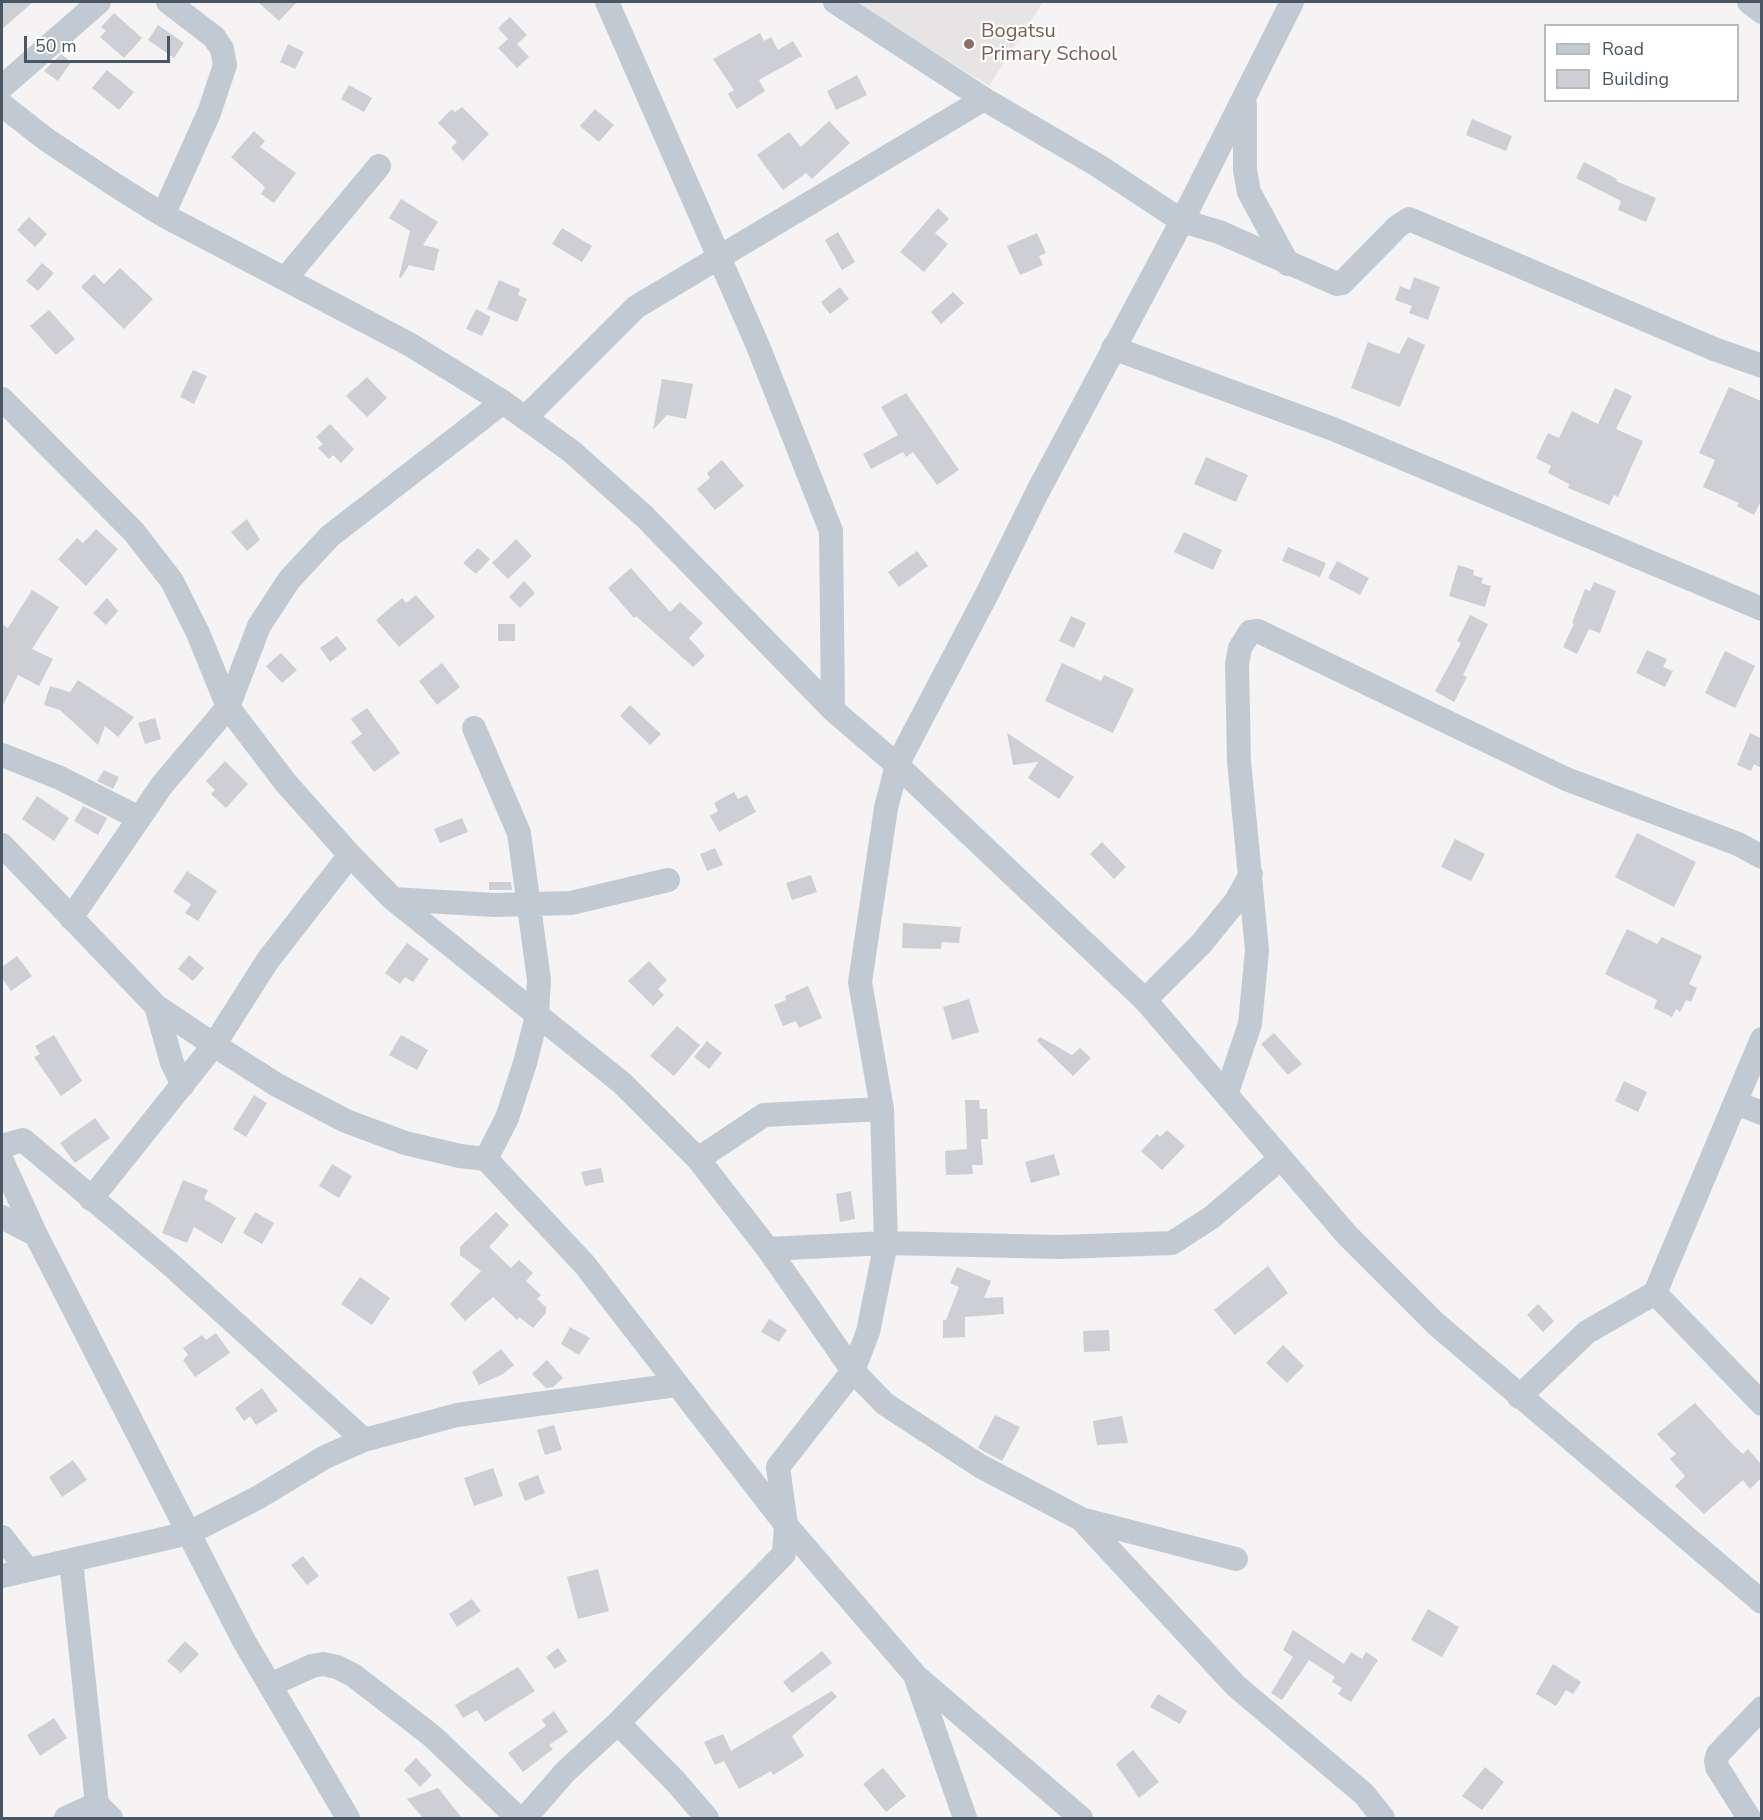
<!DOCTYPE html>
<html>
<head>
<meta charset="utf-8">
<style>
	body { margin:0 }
	#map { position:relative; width:1763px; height:1820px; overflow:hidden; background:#f5f3f3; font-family:"Nunito Sans",sans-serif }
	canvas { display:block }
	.frame { position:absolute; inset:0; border:3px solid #4a5661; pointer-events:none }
	.legend { position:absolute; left:1544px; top:24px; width:195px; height:78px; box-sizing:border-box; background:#fff; border:2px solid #b7bbc0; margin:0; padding:8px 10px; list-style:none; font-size:18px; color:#4a5661 }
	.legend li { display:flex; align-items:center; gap:12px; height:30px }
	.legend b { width:30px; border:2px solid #b7bbc0 }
	.scale { position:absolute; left:24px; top:36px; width:146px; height:27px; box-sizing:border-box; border:3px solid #4a5661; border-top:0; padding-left:8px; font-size:18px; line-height:21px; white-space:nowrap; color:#4a5661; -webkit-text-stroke:4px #fff; paint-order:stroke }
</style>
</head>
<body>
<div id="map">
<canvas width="1763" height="1820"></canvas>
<div class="frame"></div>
<ul class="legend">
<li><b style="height:8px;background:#c1cad2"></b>Road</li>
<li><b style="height:16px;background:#cdcfd5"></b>Building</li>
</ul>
<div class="scale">50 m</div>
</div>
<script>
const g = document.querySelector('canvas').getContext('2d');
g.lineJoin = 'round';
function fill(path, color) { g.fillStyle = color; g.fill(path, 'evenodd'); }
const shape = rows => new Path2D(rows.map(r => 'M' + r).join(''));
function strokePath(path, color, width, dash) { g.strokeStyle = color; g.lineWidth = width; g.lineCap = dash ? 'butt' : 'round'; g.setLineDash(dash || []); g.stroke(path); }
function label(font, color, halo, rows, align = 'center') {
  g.font = font + ' "Nunito Sans",sans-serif'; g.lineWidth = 4.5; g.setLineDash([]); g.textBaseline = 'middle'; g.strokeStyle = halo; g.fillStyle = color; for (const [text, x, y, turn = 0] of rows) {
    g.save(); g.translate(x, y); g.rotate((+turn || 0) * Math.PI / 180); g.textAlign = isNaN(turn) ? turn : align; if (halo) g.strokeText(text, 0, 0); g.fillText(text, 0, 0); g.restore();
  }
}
fill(shape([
	[854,2,1043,2,989,86]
]), '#e6e4e5');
fill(shape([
	[2,2,33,2,2,29],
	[258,2,297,2,279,21],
	[114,13,142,38,124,58,100,37,106,31,101,27],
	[510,17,527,35,517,44,529,57,517,68,498,48,508,39,498,28],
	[158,25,184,43,174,58,148,40],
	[760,33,764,41,771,37,778,50,793,41,802,56,759,80,765,91,737,109,728,94,734,90,713,59],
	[288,44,304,52,295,69,280,62],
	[61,54,71,62,58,81,44,71],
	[107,70,134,92,119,110,92,88],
	[857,75,867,95,836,110,827,91],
	[349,85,372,98,364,112,341,99],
	[462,107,489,134,463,161,451,148,457,142,438,123,452,109,455,112],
	[595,109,614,125,599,142,580,126],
	[1472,119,1512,136,1506,151,1466,135],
	[829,121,850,143,812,179,806,173,783,190,757,155,789,132,801,147],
	[254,131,265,141,260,147,296,173,274,203,261,194,265,187,231,157],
	[1584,162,1617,179,1616,181,1656,198,1646,222,1618,210,1621,201,1576,178],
	[401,199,438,222,423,245,439,249,434,271,409,265,401,278,399,277,410,231,389,218],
	[938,208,949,219,935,233,948,244,924,272,900,252],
	[29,217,47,234,35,247,17,230],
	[562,228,592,246,582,262,552,244],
	[838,232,855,262,842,270,825,240],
	[1037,233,1046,253,1039,256,1043,265,1020,275,1007,246],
	[42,263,54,273,38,291,26,281],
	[120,268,153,299,124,329,81,287,94,274,104,284],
	[1414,277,1440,287,1428,320,1409,313,1412,306,1395,300,1400,286,1410,290],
	[499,280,520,289,518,295,527,299,517,322,487,309],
	[840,287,849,299,830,314,821,302],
	[953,292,964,303,941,324,931,312],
	[476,309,491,317,482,336,466,329],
	[49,310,75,339,56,355,30,326],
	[1408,337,1425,345,1400,407,1351,388,1368,342,1399,354],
	[193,370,207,376,194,404,180,397],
	[367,377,387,398,367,417,346,396],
	[662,379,693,384,686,419,667,415,653,430],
	[1729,387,1761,401,1761,501,1754,515,1737,506,1739,503,1703,487,1715,460,1699,453],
	[1615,388,1632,396,1616,429,1643,441,1618,497,1614,495,1609,505,1568,488,1569,484,1548,473,1551,466,1536,458,1548,433,1559,438,1572,411,1598,424],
	[906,393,959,470,937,485,913,452,906,457,903,452,871,469,863,454,898,435,881,407],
	[330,424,354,449,341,463,333,455,329,459,318,448,323,444,316,437],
	[1206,457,1248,475,1236,502,1194,484],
	[722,460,744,486,715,510,697,489,710,478,707,473],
	[247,519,260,540,247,551,231,532],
	[96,529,118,549,86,586,58,559,77,538,83,543],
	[1184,532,1222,550,1213,570,1174,552],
	[516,539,532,556,508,579,492,563],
	[1288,547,1326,563,1320,577,1282,561],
	[478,548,490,559,476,574,463,563],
	[917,551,928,566,899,587,888,572],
	[1337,561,1369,578,1360,595,1328,578],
	[1458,565,1474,570,1473,575,1483,578,1481,583,1491,586,1485,607,1449,596],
	[631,568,670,612,680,602,703,623,689,638,705,656,693,667,636,616,634,618,608,588],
	[524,581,535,593,520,608,509,597],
	[1594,582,1616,591,1600,633,1589,629,1577,654,1563,647,1574,624,1572,623,1585,589,1590,591],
	[32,590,59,607,32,649,53,659,39,686,18,675,2,707,2,624,8,628],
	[416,595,435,617,399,647,376,620,402,598,406,603],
	[107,598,118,611,106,625,93,613],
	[1470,615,1488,624,1463,675,1467,677,1454,702,1435,691,1461,643,1457,641],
	[1071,616,1086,623,1074,648,1059,641],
	[498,624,515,624,515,641,498,641],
	[337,636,347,649,330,662,320,648],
	[1647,650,1667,659,1663,667,1673,671,1665,687,1636,673],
	[1725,651,1755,666,1735,708,1705,693],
	[281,653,297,670,282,683,266,666],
	[442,663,460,687,437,705,419,681],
	[1062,663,1101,681,1104,675,1134,689,1113,733,1045,701],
	[78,680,134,717,118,737,105,726,98,745,60,710,44,705,50,686,70,692],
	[630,705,661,734,650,745,620,716],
	[367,708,400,753,374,772,351,742,362,734,351,719],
	[155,718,161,739,145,744,138,723],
	[1007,733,1074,777,1059,799,1028,778,1038,762,1013,765],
	[1750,733,1761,738,1761,768,1754,764,1751,771,1737,765],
	[225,761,248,784,226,808,211,794,215,790,206,781],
	[104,770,119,777,113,789,97,781],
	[734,792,738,799,747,795,756,812,719,832,710,816,718,811,714,803],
	[37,796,69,818,54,841,22,819],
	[83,806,107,818,98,835,74,821],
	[462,818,468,832,440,843,434,829],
	[1637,833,1696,862,1674,907,1615,877],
	[1455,839,1485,854,1471,881,1441,867],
	[1102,842,1126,867,1114,879,1090,854],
	[715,848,723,865,707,871,700,854],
	[187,871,217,891,198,921,185,913,191,904,173,892],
	[811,875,817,892,792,900,786,883],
	[489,882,511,882,512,890,489,890],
	[903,923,961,927,959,943,942,942,941,949,902,948],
	[1627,929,1657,944,1662,937,1702,956,1689,984,1697,988,1691,1002,1686,1000,1680,1012,1676,1009,1672,1017,1654,1008,1657,1000,1605,974],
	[407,943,429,959,413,982,405,977,400,984,385,973],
	[189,955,204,968,193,981,178,969],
	[17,956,32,976,11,991,2,978,2,967],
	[649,961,667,980,658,989,664,995,653,1006,628,981],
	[808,986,822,1018,799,1028,796,1021,783,1026,774,1005,786,1000,785,996],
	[969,999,979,1032,952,1040,943,1007],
	[677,1026,700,1045,674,1076,650,1056],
	[1274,1033,1302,1064,1288,1075,1261,1044],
	[54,1035,82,1081,61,1096,34,1057,40,1054,35,1046],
	[401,1035,428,1050,417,1070,389,1055],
	[1040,1037,1072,1055,1080,1048,1091,1058,1073,1076,1037,1041],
	[707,1041,722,1053,709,1069,694,1057],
	[1624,1081,1647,1092,1638,1112,1615,1101],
	[254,1095,267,1103,246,1137,233,1129],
	[965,1100,979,1100,980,1109,987,1109,988,1139,981,1139,983,1165,972,1165,973,1174,946,1175,945,1151,967,1149],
	[95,1118,110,1138,75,1163,60,1143],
	[1167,1130,1185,1146,1162,1170,1141,1151,1157,1134,1160,1137],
	[1054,1154,1060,1175,1031,1183,1025,1162],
	[332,1164,352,1176,339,1198,319,1186],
	[601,1168,604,1182,585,1186,581,1172],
	[183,1180,208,1190,204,1199,236,1218,222,1244,194,1227,187,1243,162,1233],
	[851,1191,855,1219,840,1222,836,1194],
	[255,1212,274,1223,262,1244,243,1233],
	[496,1212,509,1225,489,1247,511,1268,519,1260,533,1273,526,1281,541,1295,537,1299,546,1307,546,1313,533,1328,519,1317,517,1320,493,1297,465,1321,450,1304,481,1271,460,1255,460,1247],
	[1268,1266,1288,1293,1235,1335,1214,1310],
	[957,1267,991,1281,984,1298,1003,1297,1004,1314,965,1317,965,1337,943,1338,943,1320,946,1320,959,1287,950,1283],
	[360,1277,390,1298,372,1325,341,1304],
	[1538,1304,1554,1321,1543,1332,1527,1315],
	[769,1319,787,1330,779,1342,761,1332],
	[570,1327,590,1338,579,1355,561,1344],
	[1109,1330,1110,1351,1084,1352,1083,1331],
	[216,1333,230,1353,195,1377,183,1360,188,1355,183,1348,202,1335,206,1340],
	[1283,1345,1304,1366,1287,1383,1266,1363],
	[501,1349,514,1365,503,1374,479,1385,472,1372],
	[547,1360,563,1378,553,1387,546,1388,532,1374],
	[262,1388,278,1411,256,1425,250,1416,244,1421,235,1408],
	[1695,1403,1734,1446,1743,1454,1748,1449,1761,1464,1761,1478,1750,1489,1743,1480,1704,1514,1675,1486,1685,1476,1670,1459,1676,1454,1657,1434],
	[995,1415,1020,1427,1002,1461,978,1448],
	[1122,1416,1128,1443,1097,1445,1093,1421],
	[554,1425,562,1450,545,1455,537,1430],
	[73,1460,87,1480,62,1497,49,1477],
	[493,1468,503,1496,474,1506,464,1478],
	[538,1475,545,1493,525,1501,518,1483],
	[303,1556,319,1576,307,1585,291,1565],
	[598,1569,609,1611,578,1619,567,1577],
	[472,1599,481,1611,457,1627,449,1614],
	[1428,1609,1459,1627,1442,1657,1411,1640],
	[1293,1630,1344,1664,1351,1652,1362,1659,1366,1652,1378,1660,1351,1702,1338,1694,1342,1688,1332,1682,1335,1677,1309,1660,1282,1700,1271,1693,1293,1657,1283,1650],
	[185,1641,199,1654,181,1673,167,1661],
	[558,1648,567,1661,555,1669,546,1657],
	[822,1651,832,1663,792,1693,783,1682],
	[1553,1664,1581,1682,1573,1694,1566,1690,1556,1706,1536,1694],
	[518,1667,535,1691,485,1722,477,1710,463,1718,455,1705],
	[832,1691,837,1697,792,1736,804,1756,773,1775,771,1771,739,1789,724,1761,715,1765,704,1742,723,1734,731,1751],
	[1158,1694,1187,1711,1180,1724,1150,1707],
	[554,1711,568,1732,549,1745,553,1749,523,1772,508,1753,546,1726,542,1720],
	[54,1718,67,1738,40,1756,27,1735],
	[1133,1750,1159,1782,1139,1798,1116,1764],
	[416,1758,432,1775,420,1787,404,1770],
	[1485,1767,1504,1782,1482,1810,1462,1796],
	[883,1768,906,1796,886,1812,863,1784],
	[438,1788,462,1818,423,1818,407,1799]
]), '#cdcfd5');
strokePath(shape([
	[607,2,758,346,831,531,833,710],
	[835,2,984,99,1097,165,1182,221,1219,232,1337,284,1342,283,1398,226,1409,219,1714,349,1762,366],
	[1749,2,1762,12],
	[2,87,99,2],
	[2,105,47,140,115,185,163,215,409,344,503,402,571,451,645,517,833,710,897,765,1145,1000,1347,1235,1436,1324,1762,1602],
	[1245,105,1245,170,1249,192,1288,264],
	[163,215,209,113,225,65,222,49,214,37,168,2],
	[285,279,379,166],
	[1113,348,1333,429,1762,609],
	[2,399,134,532,172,581,198,633,228,707,285,782,350,855,393,899,622,1083,698,1159,768,1249,853,1371,885,1404,980,1466,1081,1519,1236,1686,1364,1794,1383,1818],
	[526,417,636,307,984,99],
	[474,728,519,833,539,980,537,1016,525,1063,507,1118,486,1159],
	[2,755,60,778,139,818],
	[2,845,156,1006,214,1045,277,1085,346,1121,405,1143,460,1156,486,1159,585,1265,786,1525,916,1676,1081,1818],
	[393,899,494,905,571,903,668,880],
	[71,918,162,785,228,707,259,626,289,580,330,536,503,402],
	[1145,1000,1201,944,1236,901,1251,874],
	[156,1006,172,1063,183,1085],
	[1227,1092,1250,1024,1257,950,1239,761,1237,664,1240,648,1250,632,1258,631,1566,779,1738,844,1762,857],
	[1736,1103,1762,1113],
	[2,1146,23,1140,170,1264,364,1440],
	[698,1159,764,1115,882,1109],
	[2,1161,36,1235,244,1641,348,1818],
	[91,1199,214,1045,268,960,350,855],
	[2,1217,36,1235],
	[768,1249,886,1243,1060,1247,1172,1243,1212,1217,1281,1158],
	[1655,1293,1762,1404],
	[1519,1397,1587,1332,1655,1293,1762,1039],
	[1081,1519,1236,1559],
	[2,1537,27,1569],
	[71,1561,97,1804,111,1818],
	[2,1576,189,1533,259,1497,325,1457,364,1440,457,1415,676,1385],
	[916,1678,965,1818],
	[270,1685,312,1666,323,1664,337,1667,353,1675,432,1736,518,1818],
	[618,1723,676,1782,707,1818],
	[66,1818,97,1804],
	[525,1818,565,1772,618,1723,784,1554,786,1525,778,1467,853,1371,868,1332,886,1243,882,1109,860,982,886,808,897,765,987,594,1038,491,1182,221,1292,2],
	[1749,1818,1717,1767,1716,1761,1718,1754,1762,1708]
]), '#c1cad2', 24);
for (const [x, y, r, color] of [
	[969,44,6,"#8d6e63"]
]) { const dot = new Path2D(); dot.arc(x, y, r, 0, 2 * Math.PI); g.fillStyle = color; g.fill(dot); strokePath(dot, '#fff', 2); }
label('20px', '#785e54', '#fff', [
	["Bogatsu",981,32],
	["Primary School",981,55]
], 'left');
</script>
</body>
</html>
